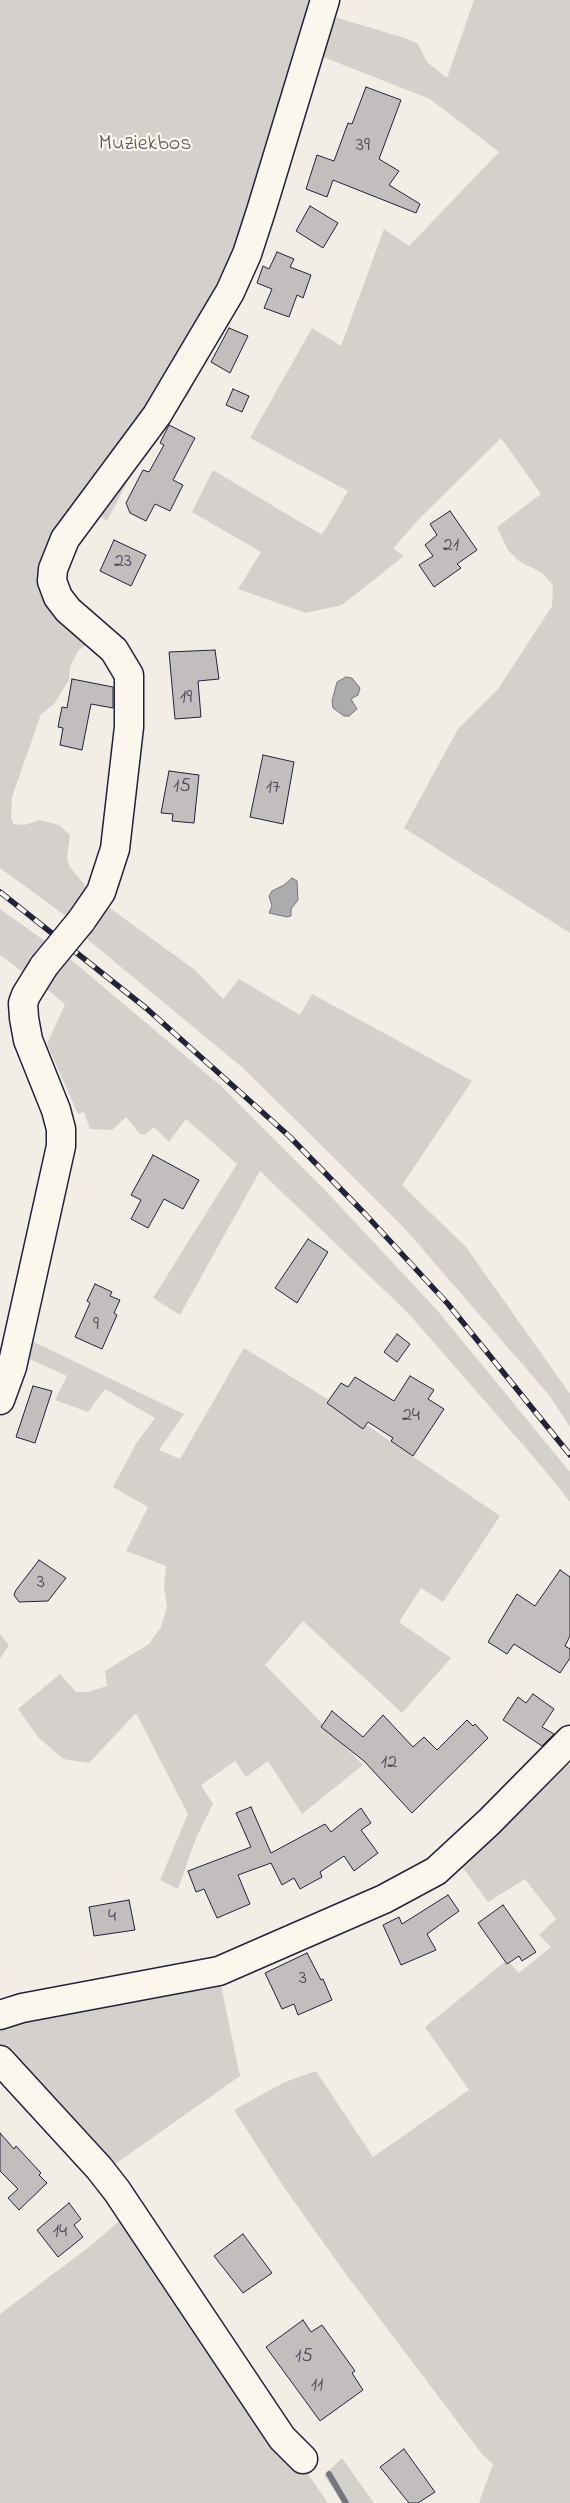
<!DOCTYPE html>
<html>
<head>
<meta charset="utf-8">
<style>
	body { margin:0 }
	canvas { display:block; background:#f2eee5 }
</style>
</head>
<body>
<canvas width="570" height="2503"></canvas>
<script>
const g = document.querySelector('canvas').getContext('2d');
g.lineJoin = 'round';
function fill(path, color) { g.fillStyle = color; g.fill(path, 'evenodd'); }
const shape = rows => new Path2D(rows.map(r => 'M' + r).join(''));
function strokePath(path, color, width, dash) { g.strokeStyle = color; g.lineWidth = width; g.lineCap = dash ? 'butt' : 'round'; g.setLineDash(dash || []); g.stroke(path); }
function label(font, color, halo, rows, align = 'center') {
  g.font = font + ' "Indie Flower",sans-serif'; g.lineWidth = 4.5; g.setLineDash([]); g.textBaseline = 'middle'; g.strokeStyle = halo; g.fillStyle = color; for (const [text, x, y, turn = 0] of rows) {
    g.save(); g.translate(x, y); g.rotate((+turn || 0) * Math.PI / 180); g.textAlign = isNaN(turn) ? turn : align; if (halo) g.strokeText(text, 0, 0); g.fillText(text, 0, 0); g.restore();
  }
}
fill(shape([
	[0,0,330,0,328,15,408,39,418,44,427,62,447,78,474,0,570,0,570,933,404,828,458,729,498,689,552,606,553,585,542,573,519,561,508,550,497,527,541,494,501,438,416,522,393,549,404,556,342,605,306,613,238,589,261,552,192,512,213,470,322,535,348,491,250,438,312,328,341,346,384,229,409,246,499,152,430,99,318,55,285,185,188,396,169,402,107,521,83,505,44,557,97,637,78,651,70,667,69,680,54,704,41,714,12,797,11,817,13,824,24,825,40,820,59,825,70,835,67,857,69,866,91,893,70,919,0,868],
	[107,906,195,970,223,999,239,979,300,1015,312,994,472,1081,402,1185,466,1247,570,1394,570,1427,549,1395,406,1230,326,1150,243,1068,81,934],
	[0,909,49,944,24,973,0,955],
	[63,953,220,1085,323,1188,437,1310,570,1472,570,1502,543,1468,409,1314,260,1171,180,1315,153,1298,237,1164,186,1119,169,1142,154,1127,145,1135,140,1134,126,1117,112,1130,90,1129,84,1112,78,1114,47,1044,65,1004,42,985],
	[32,1341,184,1414,159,1450,180,1459,244,1348,339,1406,500,1516,443,1602,421,1588,399,1622,451,1658,402,1713,303,1621,265,1665,363,1765,302,1814,268,1761,246,1777,235,1761,201,1785,213,1804,196,1838,178,1889,160,1880,188,1814,136,1713,89,1763,63,1759,38,1737,18,1709,60,1674,76,1692,87,1692,107,1686,105,1671,149,1644,161,1627,167,1607,164,1586,166,1566,126,1551,148,1507,113,1487,137,1442,155,1418,105,1389,88,1412,55,1400,67,1376,23,1356],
	[0,1634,9,1645,0,1659],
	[563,1758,570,1765,570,2503,479,2503,493,2464,482,2454,345,2273,281,2183,234,2110,285,2082,316,2071,373,2157,469,2090,425,2027,507,1960,519,1973,551,1947,539,1935,556,1919,525,1879,488,1902,458,1861],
	[220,1981,240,2076,111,2167,0,2046,0,2031,6,2023],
	[124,2217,292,2468,300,2462,328,2503,0,2503,0,2314,89,2247],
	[342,2458,374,2503,342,2503,324,2475]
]), '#d4d1cc');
const water = shape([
	[346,677,352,678,360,688,358,695,351,699,357,709,349,716,344,716,333,708,332,701,337,682,346,677],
	[292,878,297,881,298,900,291,909,291,916,287,917,269,913,272,906,269,896,272,891,284,885,292,878]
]);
fill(water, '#aeabad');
strokePath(water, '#76747f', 1);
strokePath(shape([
	[329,2474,346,2503]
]), '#76747f', 6);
const building = shape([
	[366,87,401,100,379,159,399,171,389,185,420,204,416,213,333,180,327,197,306,189,317,155,334,161,348,123,352,124,366,87],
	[310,206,338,223,323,248,296,231,310,206],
	[277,252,294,259,290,267,311,275,303,298,297,295,289,317,264,308,272,289,257,283,263,266,269,269,277,252],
	[229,328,248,336,230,373,211,362,229,328],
	[233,389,249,396,242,412,226,405,233,389],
	[169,425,195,438,173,480,183,485,170,511,155,504,146,521,130,513,126,503,143,470,149,472,164,445,160,443,169,425],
	[450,511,477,550,457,564,461,568,434,587,419,565,433,556,425,545,437,535,430,524,450,511],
	[114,540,146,555,131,586,100,571,114,540],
	[215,650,219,679,198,681,201,717,175,719,169,652,215,650],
	[72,679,113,687,113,708,91,704,82,750,60,745,63,728,58,727,62,707,67,708,72,679],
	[263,755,294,762,283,824,250,817,263,755],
	[169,771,199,775,194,823,172,821,173,814,161,813,169,771],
	[153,1155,199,1180,183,1209,164,1199,148,1228,131,1219,141,1200,131,1195,153,1155],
	[308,1239,328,1252,297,1303,275,1288,308,1239],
	[95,1284,112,1292,110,1296,120,1300,114,1313,117,1315,102,1349,75,1337,90,1303,87,1301,95,1284],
	[397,1334,410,1344,397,1362,384,1352,397,1334],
	[410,1376,434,1390,428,1399,444,1409,413,1456,391,1441,393,1438,368,1422,363,1429,327,1403,341,1383,348,1387,355,1377,394,1401,410,1376],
	[33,1386,52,1391,35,1443,16,1437,33,1386],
	[39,1560,66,1578,48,1601,19,1602,14,1595,16,1590,39,1560],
	[560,1570,570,1577,570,1636,565,1646,570,1649,570,1658,560,1673,514,1644,507,1654,488,1642,517,1594,535,1606,560,1570],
	[533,1694,554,1709,542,1727,554,1734,542,1746,503,1720,518,1697,526,1703,533,1694],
	[332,1711,363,1737,383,1715,413,1747,424,1737,437,1750,467,1720,473,1726,475,1724,488,1738,412,1813,364,1761,321,1727,332,1711],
	[251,1807,271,1853,325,1824,331,1832,361,1808,371,1823,361,1830,378,1853,354,1871,344,1856,320,1872,322,1877,300,1889,294,1878,282,1885,271,1863,238,1875,250,1904,217,1918,204,1889,196,1892,188,1871,251,1847,236,1813,251,1807],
	[448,1895,459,1911,427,1934,436,1950,401,1965,383,1925,399,1917,402,1924,448,1895],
	[129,1900,135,1930,94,1936,89,1907,129,1900],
	[503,1905,536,1952,522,1961,519,1956,507,1964,478,1923,503,1905],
	[307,1953,321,1980,323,1979,332,2000,298,2015,294,2004,282,2009,265,1973,307,1953],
	[0,2133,14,2149,16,2146,41,2173,39,2175,47,2183,19,2210,8,2198,18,2189,0,2171,0,2133],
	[69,2203,81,2219,74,2225,83,2237,58,2257,37,2230,69,2203],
	[243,2234,272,2273,243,2293,214,2256,243,2234],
	[303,2320,311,2332,322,2325,355,2371,352,2373,363,2390,320,2421,266,2347,303,2320],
	[404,2449,435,2492,418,2503,409,2503,380,2467,404,2449]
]);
fill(building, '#c2bebe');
strokePath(building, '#22223b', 1);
const minor = shape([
	[81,921,101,892,115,849,129,727,129,675,114,650,68,610,58,597,52,581,53,569,65,539,157,415,230,292,247,254,261,211,325,0],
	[0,1400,12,1367,61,1146,61,1129,56,1110,28,1040,24,1018,23,1003,26,995,44,966],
	[0,2015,22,2008,219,1971,384,1899,436,1871,489,1822,570,1740],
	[0,2060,99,2168,117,2191,282,2438,303,2459]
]);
strokePath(minor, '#22223b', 31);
strokePath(minor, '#fbf7ec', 28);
const rail = shape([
	[0,892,146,1008,289,1136,366,1215,448,1304,570,1455]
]);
strokePath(rail, '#22223b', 5.5);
strokePath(rail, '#fbf7ec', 4, [11]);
const minorBridge = shape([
	[44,966,81,921]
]);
strokePath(minorBridge, '#22223b', 31, []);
strokePath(minorBridge, '#fbf7ec', 28);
label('20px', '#4a495c', null, [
	["39",363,147],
	["21",451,547],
	["23",123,563],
	["19",186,699],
	["15",182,788],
	["17",273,789],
	["9",96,1326],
	["24",411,1417],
	["3",41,1584],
	["12",389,1764],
	["4",112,1918],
	["3",303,1980],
	["14",60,2233],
	["15",304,2358],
	["11",317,2387]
]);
label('22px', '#575766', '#fbf7ec', [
	["Muziekbos",145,145]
]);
</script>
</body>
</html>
